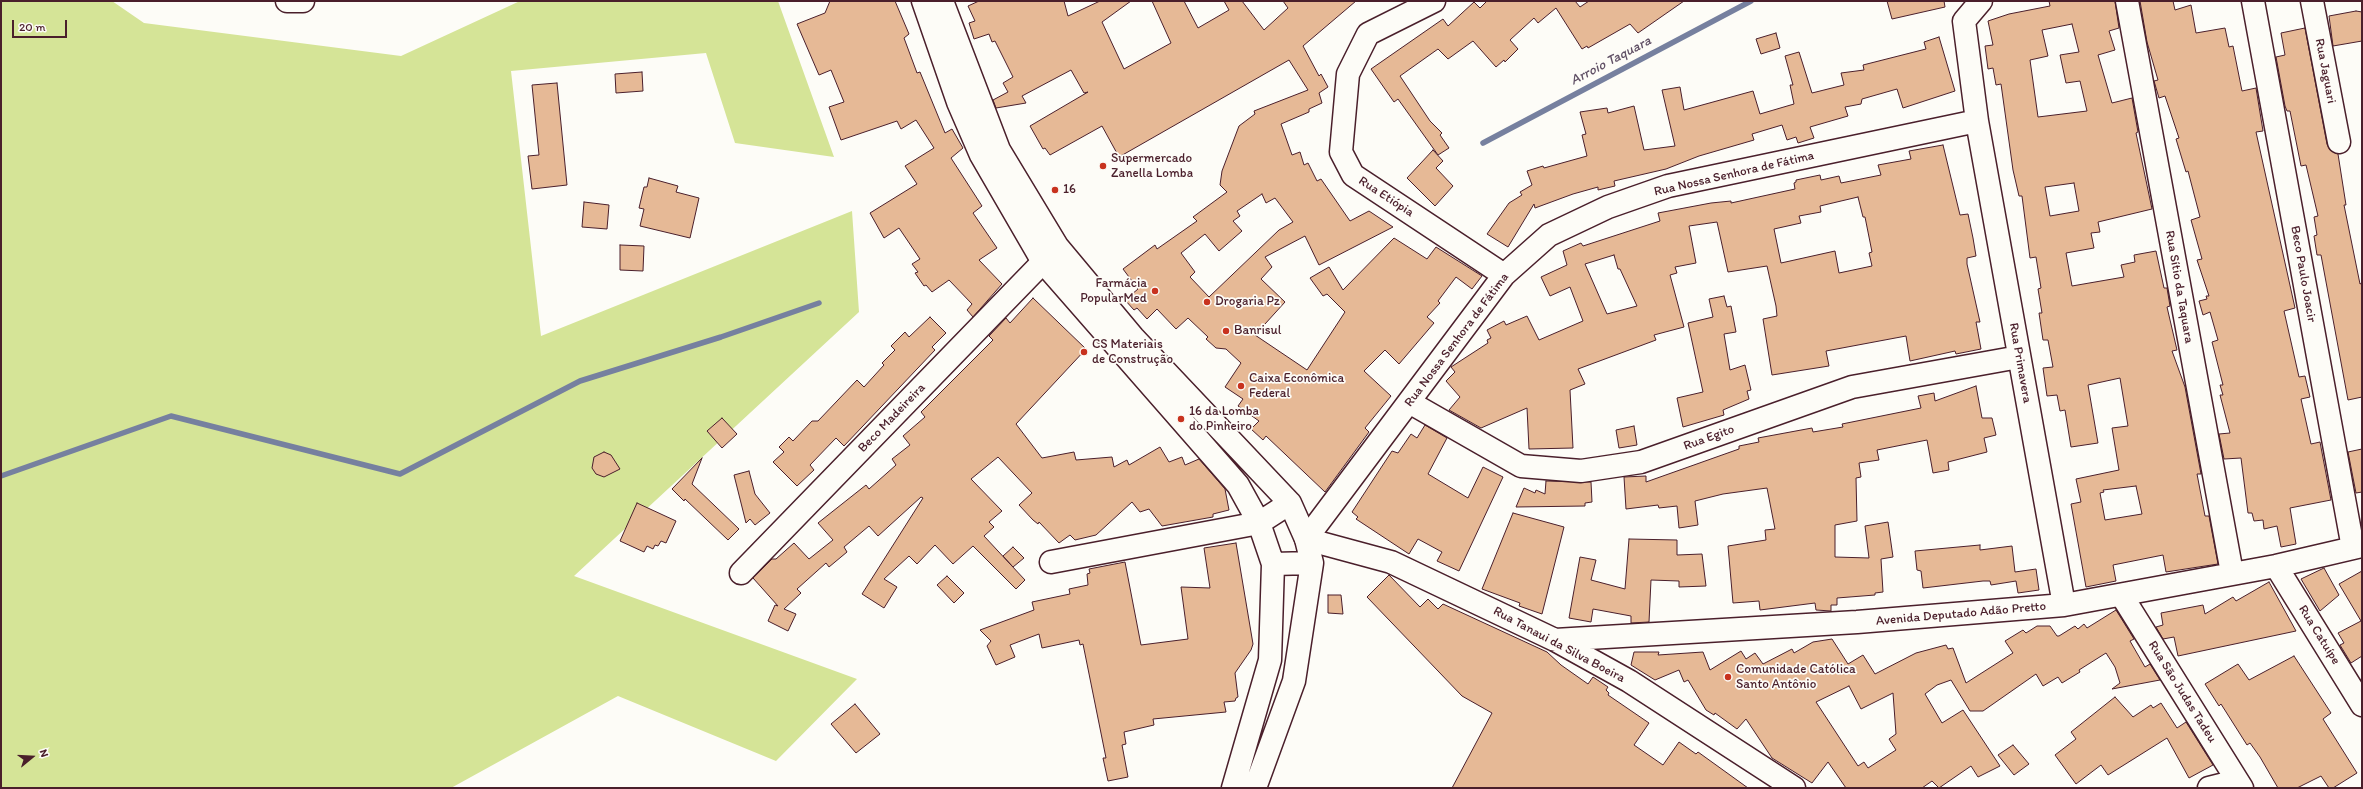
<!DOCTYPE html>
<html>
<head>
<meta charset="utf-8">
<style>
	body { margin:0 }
	#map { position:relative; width:2363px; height:789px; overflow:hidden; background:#fdfcf7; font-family:Itim,sans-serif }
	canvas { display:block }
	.frame { position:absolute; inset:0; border:2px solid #4a1f2b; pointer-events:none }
	.north { position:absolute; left:12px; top:737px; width:40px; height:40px; -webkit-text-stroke:3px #fdfcf7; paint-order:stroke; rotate:72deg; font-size:11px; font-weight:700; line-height:16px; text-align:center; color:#4a1f2b }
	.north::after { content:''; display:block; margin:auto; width:14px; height:18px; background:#4a1f2b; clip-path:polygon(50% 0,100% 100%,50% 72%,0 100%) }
	.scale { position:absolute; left:12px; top:20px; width:55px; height:18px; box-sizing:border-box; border:2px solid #4a1f2b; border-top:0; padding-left:5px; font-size:12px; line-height:14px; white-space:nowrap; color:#4a1f2b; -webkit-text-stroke:3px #fdfcf7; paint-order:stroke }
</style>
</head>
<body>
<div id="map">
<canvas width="2363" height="789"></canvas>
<div class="frame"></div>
<div class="north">N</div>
<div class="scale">20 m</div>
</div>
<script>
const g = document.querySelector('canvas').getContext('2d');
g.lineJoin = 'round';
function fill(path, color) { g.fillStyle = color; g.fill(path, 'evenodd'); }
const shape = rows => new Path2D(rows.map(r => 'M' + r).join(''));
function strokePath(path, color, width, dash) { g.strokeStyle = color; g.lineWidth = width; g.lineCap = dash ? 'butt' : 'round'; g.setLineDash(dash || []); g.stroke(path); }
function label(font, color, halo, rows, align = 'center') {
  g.font = font + ' Itim,sans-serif'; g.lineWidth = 3.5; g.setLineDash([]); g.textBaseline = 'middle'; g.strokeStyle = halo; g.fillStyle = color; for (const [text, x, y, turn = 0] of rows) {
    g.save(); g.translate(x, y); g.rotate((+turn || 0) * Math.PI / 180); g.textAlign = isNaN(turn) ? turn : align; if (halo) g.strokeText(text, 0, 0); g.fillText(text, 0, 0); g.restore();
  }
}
fill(shape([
	[1,1,112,1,144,23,401,56,520,1,778,1,834,157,735,143,706,53,511,71,541,336,852,211,859,312,574,576,857,679,776,761,618,696,451,788,1,788]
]), '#d5e497');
strokePath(shape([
	[1483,143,1751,1],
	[1,476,171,416,400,474,580,381,721,337,819,303]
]), '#76809f', 5.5);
const building = shape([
	[830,1,895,1,909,34,904,38,917,73,920,72,945,133,952,129,963,148,951,158,982,206,973,213,997,248,979,260,1002,284,973,317,967,310,972,304,949,280,932,292,926,285,924,286,915,273,918,272,912,264,920,259,899,228,884,238,870,213,917,184,905,166,934,148,916,120,901,129,897,121,841,140,829,107,844,102,831,70,819,75,797,24,825,13,830,1],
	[979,1,1064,1,1068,16,1100,1,1131,1,1102,22,1124,69,1171,43,1152,1,1184,1,1198,28,1229,10,1224,1,1242,1,1264,30,1288,8,1283,1,1356,1,1303,46,1319,76,1321,74,1328,87,1319,93,1322,103,1309,109,1309,112,1281,124,1292,155,1300,152,1304,165,1308,163,1317,181,1321,179,1350,221,1369,211,1393,227,1319,265,1305,236,1265,257,1272,267,1261,279,1285,302,1255,335,1307,370,1345,312,1327,294,1323,296,1310,278,1329,267,1343,290,1394,238,1427,259,1436,247,1482,276,1472,289,1456,277,1438,301,1440,303,1427,317,1434,323,1399,364,1385,350,1364,371,1391,396,1365,428,1369,432,1325,492,1266,436,1263,440,1251,429,1259,421,1238,406,1243,399,1225,387,1241,363,1226,349,1216,348,1206,339,1208,337,1188,318,1176,329,1157,309,1147,319,1137,308,1134,310,1125,300,1138,289,1123,269,1155,245,1157,249,1197,221,1193,217,1227,192,1220,185,1222,171,1239,126,1255,114,1254,111,1308,90,1289,60,1119,157,1102,126,1050,155,1045,148,1043,149,1030,126,1088,92,1084,93,1071,70,1022,96,1026,103,996,108,993,100,1008,92,1003,83,1013,77,995,41,992,42,989,34,974,39,969,23,975,21,968,6,979,1],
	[1262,194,1266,203,1275,198,1293,222,1279,230,1209,297,1190,277,1195,272,1181,253,1205,234,1219,251,1242,231,1233,221,1240,216,1237,211,1262,194],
	[1487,1,1575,1,1580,7,1589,1,1684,1,1638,33,1630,24,1588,48,1587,46,1582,49,1556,8,1538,23,1534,18,1510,40,1518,49,1505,62,1504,60,1496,67,1473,41,1448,59,1438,49,1400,76,1430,121,1442,133,1440,135,1449,148,1438,155,1398,99,1394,102,1371,69,1443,19,1448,26,1474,2,1480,8,1487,1],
	[1887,1,1944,1,1945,7,1892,19,1887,1],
	[2049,1,2115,1,2119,28,2109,31,2115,50,2098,55,2112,103,2132,98,2138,132,2136,133,2152,209,2098,222,2100,232,2091,233,2094,248,2066,253,2072,286,2124,277,2121,265,2135,262,2134,255,2156,251,2164,288,2167,288,2170,306,2167,307,2177,350,2172,351,2185,387,2201,474,2197,474,2205,516,2209,516,2218,564,2166,572,2163,555,2113,565,2116,581,2086,587,2071,504,2081,502,2076,479,2119,470,2112,428,2128,426,2120,378,2088,385,2098,443,2071,447,2065,410,2060,411,2057,395,2047,396,2043,368,2053,367,2048,340,2043,340,2039,313,2042,313,2038,289,2041,288,2036,257,2030,258,2022,196,2019,196,2013,170,2001,84,1996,85,1993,68,1988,69,1985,46,1993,45,1988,21,2009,14,2050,6,2049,1],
	[2072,24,2079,52,2060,55,2066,83,2080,81,2087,111,2038,117,2030,60,2048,56,2042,30,2072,24],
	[2074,183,2079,211,2050,216,2045,187,2074,183],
	[2136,486,2142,514,2105,520,2100,493,2104,492,2103,490,2136,486],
	[2140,1,2173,1,2175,10,2191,5,2196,33,2225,28,2229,47,2233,46,2242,91,2256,88,2263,131,2256,132,2295,308,2284,311,2299,377,2305,376,2310,397,2301,399,2311,444,2320,442,2331,500,2290,508,2296,544,2281,547,2277,526,2264,529,2263,520,2254,521,2252,513,2248,513,2241,458,2224,459,2219,434,2230,433,2220,395,2223,395,2220,385,2223,385,2212,342,2218,340,2210,312,2203,315,2199,301,2207,299,2206,296,2209,296,2197,260,2202,259,2191,220,2200,217,2188,171,2186,172,2176,139,2179,138,2165,96,2159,98,2154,81,2158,80,2147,42,2140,1],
	[2356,11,2362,12,2362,41,2333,46,2329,16,2356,11],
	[2305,28,2327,144,2330,150,2338,154,2346,205,2344,205,2360,284,2362,283,2362,397,2348,400,2321,255,2317,255,2314,236,2317,235,2314,217,2318,216,2306,165,2301,166,2290,111,2287,111,2285,106,2276,57,2285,55,2281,33,2305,28],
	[1776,33,1780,48,1761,54,1756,39,1776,33],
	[1939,37,1955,91,1903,108,1897,89,1862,99,1861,104,1845,107,1848,116,1810,127,1814,138,1798,143,1796,137,1787,140,1782,125,1752,134,1754,140,1699,156,1666,169,1614,181,1615,186,1598,190,1598,187,1573,194,1535,208,1534,204,1508,247,1487,234,1509,203,1522,195,1520,192,1532,185,1527,171,1543,166,1544,168,1587,156,1582,135,1586,134,1580,112,1607,108,1608,113,1634,106,1644,150,1675,146,1662,90,1680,87,1684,110,1753,91,1760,114,1794,104,1790,85,1793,85,1785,56,1799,52,1812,93,1844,85,1841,73,1864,70,1863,65,1926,49,1924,42,1939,37],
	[642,72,643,91,616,93,615,74,642,72],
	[557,83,567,185,532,189,528,156,539,155,532,85,557,83],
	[1943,145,1960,215,1968,214,1973,238,1976,256,1967,258,1967,264,1980,322,1976,322,1981,349,1956,354,1955,351,1910,361,1906,336,1826,351,1829,366,1772,375,1763,319,1777,316,1776,306,1767,266,1728,272,1717,222,1689,226,1696,263,1675,267,1677,273,1670,275,1684,327,1654,335,1656,340,1578,369,1585,384,1570,390,1573,448,1529,449,1527,408,1481,428,1449,410,1460,397,1446,381,1455,372,1451,367,1488,343,1487,340,1491,338,1487,330,1504,321,1506,325,1527,316,1539,340,1583,321,1570,287,1550,296,1541,277,1567,265,1563,251,1581,243,1583,246,1660,221,1658,213,1711,203,1731,201,1731,203,1795,189,1794,183,1796,182,1796,180,1820,175,1821,180,1839,176,1841,183,1881,175,1878,165,1911,159,1909,151,1943,145],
	[1858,197,1863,217,1865,217,1872,252,1869,253,1872,266,1839,273,1835,251,1781,263,1774,229,1801,223,1799,216,1821,212,1820,206,1858,197],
	[1614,255,1618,269,1620,269,1637,306,1607,314,1585,264,1614,255],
	[1433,150,1443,161,1436,168,1453,186,1435,206,1407,178,1433,150],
	[649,178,678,186,676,192,699,198,690,238,640,226,644,209,639,208,644,187,647,187,649,178],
	[584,202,609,205,607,229,582,227,584,202],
	[620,245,644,246,643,271,620,270,620,245],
	[1724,296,1727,307,1731,306,1736,332,1724,334,1730,370,1745,365,1751,390,1747,391,1749,399,1723,410,1724,415,1683,427,1677,398,1703,392,1688,323,1713,317,1709,299,1724,296],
	[1033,298,1086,349,1016,424,1042,458,1074,452,1076,460,1112,457,1114,467,1127,460,1129,465,1160,447,1169,462,1182,457,1185,465,1199,459,1225,489,1229,510,1213,514,1213,517,1162,526,1149,509,1140,512,1132,502,1096,535,1075,540,1070,535,1059,543,1039,522,1038,524,1033,520,1019,505,1032,493,998,457,971,479,1002,511,989,522,994,527,984,536,1025,580,1016,589,973,546,953,564,935,545,917,564,909,556,884,579,897,587,884,608,862,594,923,498,921,497,878,536,869,526,844,547,847,552,829,567,826,563,797,589,801,593,784,609,796,614,788,631,768,621,775,605,778,606,753,578,772,559,776,559,794,543,809,559,833,540,818,523,866,485,869,489,896,465,892,459,910,445,903,436,925,417,921,412,993,340,989,336,1006,318,1010,323,1033,298],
	[930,317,946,333,932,347,935,350,844,446,836,438,810,465,814,470,797,486,773,462,784,452,779,447,789,437,793,441,812,421,818,421,857,380,864,387,884,365,882,363,895,350,891,346,905,332,909,337,930,317],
	[1976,386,1982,418,1992,418,1996,435,1984,438,1987,452,1948,462,1949,470,1933,473,1927,440,1877,450,1879,460,1859,463,1861,477,1856,478,1857,521,1835,525,1835,557,1869,558,1865,526,1888,522,1893,557,1881,559,1883,592,1875,593,1875,595,1837,598,1837,605,1831,605,1831,611,1816,610,1815,603,1760,610,1759,601,1733,603,1728,546,1766,540,1765,530,1775,529,1767,488,1723,494,1695,501,1698,525,1679,528,1677,506,1659,508,1658,505,1626,509,1624,477,1646,476,1646,482,1739,449,1739,446,1759,442,1758,438,1812,428,1813,432,1843,427,1842,424,1921,408,1918,396,1934,393,1935,401,1976,386],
	[722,418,737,434,722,448,707,431,722,418],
	[1425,425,1447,438,1428,474,1468,498,1483,467,1503,477,1459,571,1437,561,1442,552,1418,539,1409,554,1356,519,1358,517,1352,512,1392,451,1398,453,1411,434,1417,438,1425,425],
	[1634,426,1637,445,1619,448,1616,430,1634,426],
	[2362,449,2362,492,2356,493,2348,452,2362,449],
	[604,452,611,455,620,469,604,477,596,474,592,468,594,457,604,452],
	[702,458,692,484,739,529,728,540,685,499,684,501,672,489,702,458],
	[749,471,755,494,770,513,755,525,750,519,746,523,734,475,749,471],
	[1546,481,1591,482,1592,502,1585,503,1585,506,1516,507,1524,488,1535,493,1536,490,1545,494,1546,481],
	[637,503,676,521,666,543,661,541,658,546,655,545,653,549,647,546,644,552,620,541,637,503],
	[1513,513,1564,527,1542,614,1519,606,1520,603,1482,589,1513,513],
	[1629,539,1677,540,1677,555,1702,554,1706,586,1679,587,1679,581,1651,580,1649,622,1631,623,1631,616,1593,609,1591,622,1569,618,1580,557,1596,560,1591,580,1625,589,1629,539],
	[1236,543,1253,644,1251,650,1235,673,1238,697,1236,698,1235,701,1224,702,1226,712,1153,719,1154,725,1124,732,1126,744,1122,745,1128,777,1108,781,1103,758,1106,758,1083,644,1080,645,1079,640,1042,648,1039,634,1010,645,1015,657,996,665,987,646,991,641,980,630,1034,610,1032,602,1070,594,1069,589,1088,585,1087,574,1090,573,1089,569,1125,562,1141,645,1188,639,1181,587,1210,588,1204,548,1236,543],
	[1980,545,1980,550,2012,546,2015,572,2036,569,2039,590,2018,593,2016,581,1991,585,1990,581,1983,581,1923,588,1921,571,1917,570,1915,551,1980,545],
	[1013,547,1024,558,1013,567,1003,556,1013,547],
	[2324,568,2339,595,2320,611,2301,579,2324,568],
	[2362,571,2362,656,2351,663,2340,645,2344,643,2338,633,2361,621,2339,584,2362,571],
	[1389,575,1420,607,1428,599,1438,609,1443,604,1547,652,1561,665,1588,684,1593,677,1608,687,1606,690,1609,693,1608,695,1649,723,1634,745,1663,765,1679,742,1696,754,1698,752,1748,788,1452,788,1492,713,1462,696,1367,597,1389,575],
	[947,576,964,593,954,603,937,585,947,576],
	[2269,582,2296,631,2178,656,2174,637,2163,639,2156,627,2163,625,2161,613,2203,605,2205,614,2233,597,2236,601,2269,582],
	[1328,595,1341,595,1343,614,1328,613,1328,595],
	[2116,610,2134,639,2130,641,2145,667,2150,664,2160,680,2112,689,2120,683,2115,667,2106,653,2079,670,2080,672,2062,683,2058,677,2043,686,2036,674,1983,711,1970,711,1951,680,1937,685,1925,694,1942,723,1963,710,2000,766,1978,777,1971,766,1939,788,1932,781,1922,788,1846,788,1828,762,1812,783,1772,758,1746,719,1737,729,1715,713,1714,715,1706,710,1688,680,1684,682,1679,670,1655,680,1631,665,1634,652,1659,652,1658,655,1703,652,1710,670,1741,651,1746,659,1755,653,1763,664,1792,649,1794,653,1813,642,1832,639,1848,664,1863,655,1875,674,1916,653,1946,645,1948,649,1953,648,1966,683,2013,653,2005,641,2023,630,2026,633,2037,626,2050,626,2057,636,2059,636,2075,626,2078,629,2084,624,2087,628,2116,610],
	[1849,686,1861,709,1893,693,1896,734,1889,739,1896,750,1868,768,1864,762,1858,766,1816,702,1849,686],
	[2294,656,2331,713,2323,719,2357,773,2333,788,2329,788,2321,776,2297,788,2278,788,2260,757,2250,743,2247,745,2221,704,2219,706,2205,684,2238,664,2249,680,2294,656],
	[2115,697,2133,717,2151,705,2153,708,2161,703,2177,728,2186,722,2213,765,2189,778,2167,738,2108,775,2101,765,2076,784,2055,755,2076,739,2071,732,2115,697],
	[855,704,880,734,856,753,831,724,855,704],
	[2013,745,2029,764,2014,775,1998,755,2013,745]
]);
fill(building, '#e6b996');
strokePath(building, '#4a1f2b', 1);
const minor = shape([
	[287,1,303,1],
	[1434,1,1368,34,1348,74,1341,152,1353,175,1504,275],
	[1981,1,1964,21,1977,121,2064,605],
	[2127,1,2232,573],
	[2253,1,2353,548],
	[2312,1,2339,142],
	[1409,402,1521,466,1581,471,1641,462,1852,387,2019,357],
	[1051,562,1259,523],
	[2276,566,2362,705],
	[741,573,1043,262],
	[2122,596,2242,788],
	[1555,640,1857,622,2064,605,2276,566,2362,546],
	[1794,788,1629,681,1555,640,1391,562,1306,539,1504,275,1549,235,1608,207,1668,186,1977,121],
	[2209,788,2237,781]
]);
const major = shape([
	[923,1,958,102,981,155,1043,262,1238,485,1259,523,1273,564,1270,660,1233,788],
	[942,1,999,150,1057,246,1133,337,1290,503,1306,539,1312,563,1294,681,1255,788],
	[1259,523,1290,503],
	[1273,564,1312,563]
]);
strokePath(minor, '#4a1f2b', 25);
strokePath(major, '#4a1f2b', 25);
strokePath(minor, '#fdfcf7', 22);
strokePath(major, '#fdfcf7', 22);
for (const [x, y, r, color] of [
	[1103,166,4,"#c8321e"],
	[1055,190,4,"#c8321e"],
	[1155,291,4,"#c8321e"],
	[1207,302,4,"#c8321e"],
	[1226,331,4,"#c8321e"],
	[1084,352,4,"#c8321e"],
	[1241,386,4,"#c8321e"],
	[1181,419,4,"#c8321e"],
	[1728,677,4,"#c8321e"]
]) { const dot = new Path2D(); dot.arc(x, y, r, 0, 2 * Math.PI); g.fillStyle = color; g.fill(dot); strokePath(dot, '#fdfcf7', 1.5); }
label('13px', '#4a1f2b', '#fdfcf7', [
	["Rua Jaguari",2325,71,79],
	["Rua Nossa Senhora de Fátima",1734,174,-13],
	["Rua Etiópia",1386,197,33],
	["Beco Paulo Joacir",2303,274,80],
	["Rua Sítio da Taquara",2179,287,80],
	["Rua Nossa Senhora de Fátima",1457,340,-53],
	["Rua Primavera",2020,363,80],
	["Beco Madeireira",892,418,-46],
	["Rua Egito",1709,438,-20],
	["Avenida Deputado Adão Pretto",1961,614,-5],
	["Rua Catuípe",2319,635,58],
	["Rua Tanaui da Silva Boeira",1559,645,28],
	["Rua São Judas Tadeu",2182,692,58]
]);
label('13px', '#4a1f2b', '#fdfcf7', [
	["Supermercado",1111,159],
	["Zanella Lomba",1111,174],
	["16",1063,190],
	["Farmácia",1147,284,"right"],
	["PopularMed",1147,299,"right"],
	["Drogaria Pz",1215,302],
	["Banrisul",1234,331],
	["CS Materiais",1092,345],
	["de Construção",1092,360],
	["Caixa Econômica",1249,379],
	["Federal",1249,394],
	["16 da Lomba",1189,412],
	["do Pinheiro",1189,427],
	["Comunidade Católica",1736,670],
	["Santo Antônio",1736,685]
], 'left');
label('italic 14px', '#605065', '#fdfcf7', [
	["Arroio Taquara",1611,61,-28]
]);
</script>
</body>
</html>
